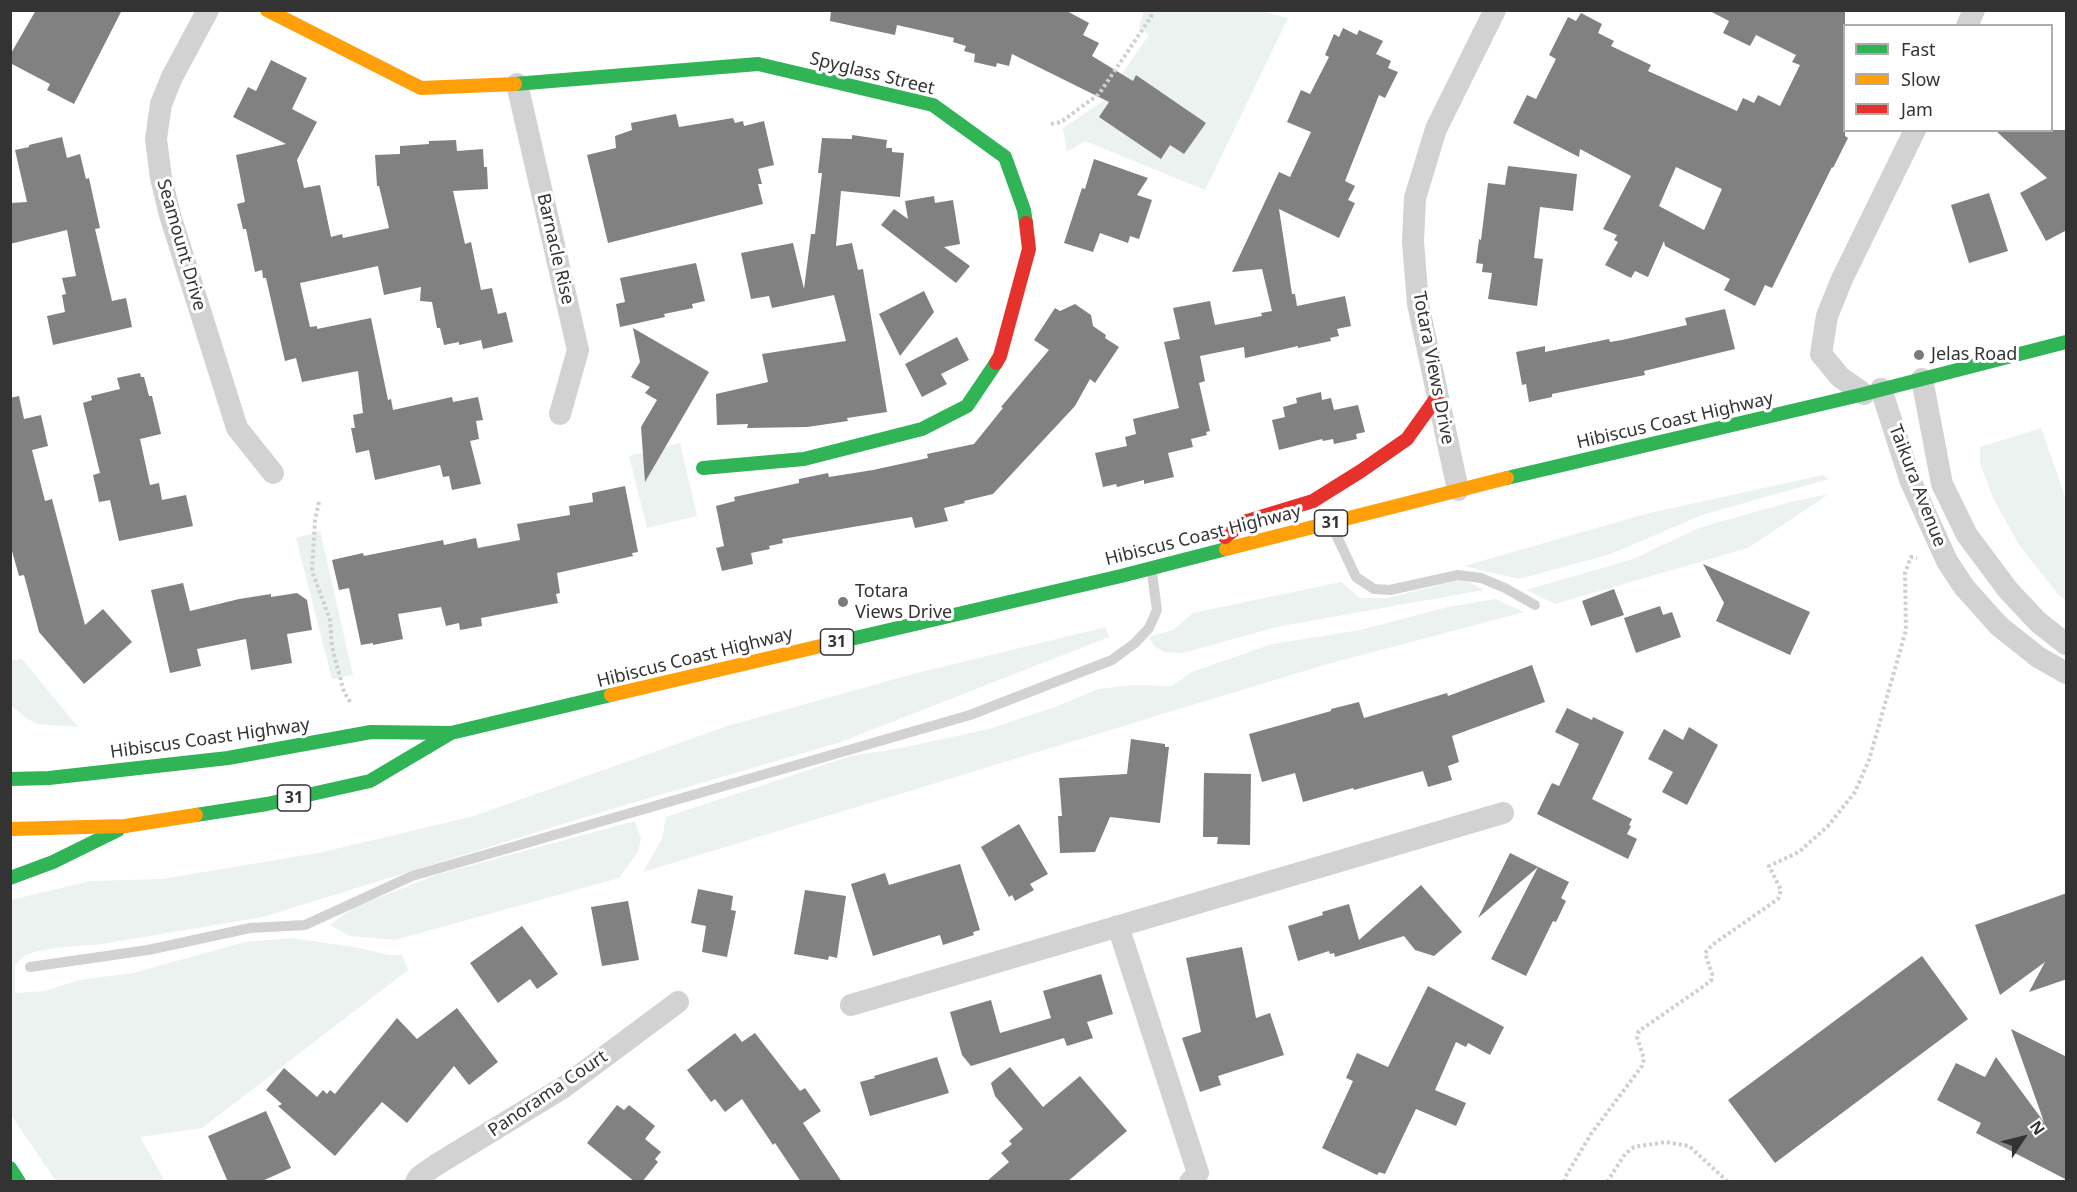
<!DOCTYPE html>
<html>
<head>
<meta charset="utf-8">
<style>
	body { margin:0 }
	#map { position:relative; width:2077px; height:1192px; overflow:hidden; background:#fff; font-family:"Noto Sans",sans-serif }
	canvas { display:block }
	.frame { position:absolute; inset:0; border:12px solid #333; pointer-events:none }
	.legend { position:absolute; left:1843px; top:24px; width:210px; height:108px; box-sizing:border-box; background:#fff; border:2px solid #adadad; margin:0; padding:8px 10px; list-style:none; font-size:18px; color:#333 }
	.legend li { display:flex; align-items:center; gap:12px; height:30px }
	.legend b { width:30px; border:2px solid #adadad }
	.north { position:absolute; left:1993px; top:1108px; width:60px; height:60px; -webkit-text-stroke:4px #fff; paint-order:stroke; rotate:55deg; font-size:16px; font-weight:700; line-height:24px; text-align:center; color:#333 }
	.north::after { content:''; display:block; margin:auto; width:21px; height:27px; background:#333; clip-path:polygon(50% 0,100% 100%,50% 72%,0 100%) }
</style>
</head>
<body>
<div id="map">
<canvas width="2077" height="1192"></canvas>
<div class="frame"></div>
<ul class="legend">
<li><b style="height:8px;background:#30b455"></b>Fast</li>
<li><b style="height:8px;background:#ff9f0a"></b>Slow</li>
<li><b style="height:8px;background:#e5322d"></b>Jam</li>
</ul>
<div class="north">N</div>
</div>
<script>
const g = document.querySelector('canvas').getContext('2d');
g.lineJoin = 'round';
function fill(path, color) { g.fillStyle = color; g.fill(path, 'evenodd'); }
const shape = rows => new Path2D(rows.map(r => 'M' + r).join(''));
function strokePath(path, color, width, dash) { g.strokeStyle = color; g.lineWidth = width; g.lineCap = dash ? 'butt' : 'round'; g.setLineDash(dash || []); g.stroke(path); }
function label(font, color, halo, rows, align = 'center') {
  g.font = font + ' "Noto Sans",sans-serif'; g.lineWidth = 6; g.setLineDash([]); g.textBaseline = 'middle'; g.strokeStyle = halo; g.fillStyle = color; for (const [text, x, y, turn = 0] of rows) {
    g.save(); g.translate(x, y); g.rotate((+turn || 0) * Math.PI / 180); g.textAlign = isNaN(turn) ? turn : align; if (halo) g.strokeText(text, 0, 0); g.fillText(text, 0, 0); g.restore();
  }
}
fill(shape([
	[1144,11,1261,11,1288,18,1205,190,1085,141,1067,152,1063,128,1102,102,1149,35,1139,27],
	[2041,428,2066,499,2066,601,2058,594,2019,545,1994,500,1980,464,1980,447],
	[680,443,697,516,647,528,629,456],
	[1823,475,1829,479,1702,515,1611,554,1519,579,1464,566,1645,514],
	[1829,494,1748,548,1555,604,1526,590,1633,559,1701,527,1791,502],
	[320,531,353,675,332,679,296,538],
	[1464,579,1484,590,1276,627,1183,653,1164,652,1154,646,1149,637,1173,630,1193,613,1341,582,1360,598,1387,598],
	[1495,599,1524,612,1324,665,643,872,662,839,666,817,851,756,901,748,989,729,1055,707,1098,689,1132,685,1172,686,1192,672,1272,644,1360,630,1448,607],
	[1106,627,1109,637,838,743,605,811,263,917,102,944,55,948,37,951,24,956,15,966,15,993,45,991,79,980,133,973,245,942,292,938,360,948,388,955,402,955,408,970,202,1128,140,1137,165,1181,56,1181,11,1115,11,900,90,881,162,879,323,852,474,816,727,726,913,674],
	[22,659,78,727,37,724,26,718,11,705,11,661],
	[635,821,641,839,638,852,619,878,395,940,350,936,330,925,355,907,436,875]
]), '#ecf2ef');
fill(shape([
	[36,10,122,10,74,104,47,90,50,84,10,63,10,55],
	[831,10,1065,10,1089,23,1083,35,1099,43,1092,56,1133,81,1136,75,1206,123,1184,154,1170,145,1161,159,1099,117,1109,102,1012,54,1009,66,997,63,996,67,974,62,975,54,964,51,966,46,953,42,954,38,897,25,895,35,830,21],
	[1708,10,1845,10,1845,136,1848,138,1833,168,1832,167,1772,288,1765,285,1755,306,1724,290,1730,279,1665,246,1664,241,1648,277,1635,271,1631,278,1605,265,1618,242,1614,240,1617,235,1603,229,1631,176,1580,149,1579,157,1513,123,1527,95,1536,99,1556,59,1549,55,1568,17,1576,21,1581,13,1602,24,1598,33,1614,41,1611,46,1651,65,1648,71,1737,111,1743,98,1754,103,1758,95,1780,106,1800,65,1792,62,1796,55,1756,35,1750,46,1723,33,1729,21],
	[1676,167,1722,189,1704,230,1659,206],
	[1343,28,1357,35,1359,30,1383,41,1376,54,1391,61,1388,68,1398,72,1385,98,1379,95,1345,181,1355,186,1348,200,1355,203,1339,238,1279,209,1292,294,1295,294,1297,306,1345,296,1351,326,1337,329,1339,336,1330,338,1331,341,1298,348,1298,346,1245,358,1244,347,1200,356,1205,381,1199,383,1210,431,1206,432,1207,435,1191,439,1193,447,1168,453,1174,477,1144,484,1144,480,1117,487,1116,484,1103,487,1095,453,1127,446,1125,437,1136,434,1133,419,1179,408,1164,342,1180,339,1173,308,1210,301,1215,325,1262,316,1261,313,1272,311,1262,269,1232,272,1279,172,1290,177,1311,132,1287,122,1301,90,1310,94,1329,57,1325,55,1334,34,1339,37],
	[271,60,307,78,292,109,317,122,297,160,304,188,320,185,331,237,342,234,343,238,389,228,379,186,377,186,375,155,400,154,400,146,429,144,429,141,456,140,457,151,483,149,484,167,487,167,488,189,453,191,465,244,471,242,481,290,492,288,498,314,506,312,513,342,483,349,481,340,459,345,459,342,444,345,440,328,437,328,432,302,420,301,421,287,384,295,378,266,300,283,310,327,317,326,317,329,371,318,388,400,391,399,393,410,452,397,453,402,478,397,483,420,476,421,479,439,470,441,481,484,452,490,449,476,443,477,440,465,375,480,369,450,356,453,351,428,355,428,353,415,363,413,358,371,302,382,296,358,285,361,266,278,263,278,262,270,255,272,246,229,243,229,237,204,245,202,236,155,286,144,233,117,248,87,256,91],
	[676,114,679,127,733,118,735,123,743,121,744,126,764,121,774,165,758,169,762,184,758,184,763,204,608,243,587,155,616,148,615,136,632,130,631,123],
	[1995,130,2067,130,2067,230,2046,241,2020,193,2047,178],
	[852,135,887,140,886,148,892,148,892,152,904,153,900,197,841,191,836,246,852,243,858,270,863,269,887,412,847,418,848,421,807,427,747,428,748,424,717,425,716,394,768,382,762,354,846,341,834,295,772,308,769,296,751,299,741,253,793,243,804,289,811,234,815,234,822,173,818,173,822,138,852,139],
	[62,137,67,158,80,154,86,179,89,178,100,228,95,229,112,301,126,298,132,327,53,345,47,316,65,312,62,295,66,294,62,278,76,276,67,230,10,244,10,203,27,202,15,150,29,147,29,145],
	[1094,159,1148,178,1137,195,1152,200,1139,239,1130,236,1128,243,1100,233,1093,252,1064,243,1082,188,1085,189],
	[1508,166,1577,174,1573,211,1540,207,1534,258,1543,259,1537,306,1488,299,1492,273,1482,272,1483,264,1476,263,1479,239,1481,240,1488,183,1505,185],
	[1989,193,2008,251,1969,263,1951,205],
	[934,196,935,203,953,200,960,244,944,247,970,266,956,283,881,225,894,209,908,219,905,201],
	[696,263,705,301,692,304,693,308,664,314,665,317,620,327,616,304,625,302,620,278],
	[924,291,934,312,900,356,879,314],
	[1075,304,1091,315,1093,326,1106,335,1105,338,1119,347,1095,383,1090,379,1075,406,993,494,964,501,965,503,944,508,948,521,915,528,912,517,782,539,783,543,769,546,770,549,751,553,753,564,722,571,716,548,724,546,716,506,735,501,734,497,799,483,799,479,828,473,829,477,873,470,928,458,927,454,974,444,1003,408,1001,407,1049,350,1034,340,1055,308,1060,311],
	[1725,309,1735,349,1644,371,1645,375,1552,394,1552,397,1529,402,1526,384,1522,385,1516,352,1545,346,1545,352,1609,339,1610,342,1622,340,1687,325,1685,318],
	[633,328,709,372,645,482,641,427,657,400,645,393,650,387,631,377,640,362],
	[957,337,969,360,941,374,947,384,922,397,905,364],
	[140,373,141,377,144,377,149,396,152,396,161,434,140,439,150,485,159,483,162,500,186,495,193,526,119,541,110,500,99,502,93,475,100,473,83,403,92,400,91,396,120,389,117,378],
	[1321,392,1322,400,1331,398,1334,410,1358,405,1365,432,1356,434,1357,439,1334,444,1333,439,1323,441,1322,439,1279,450,1272,420,1285,417,1283,407,1297,403,1296,398],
	[19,396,24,419,41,415,48,446,32,450,45,501,52,499,85,625,103,609,132,642,84,684,39,632,24,575,19,576,10,544,10,398],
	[625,486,638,552,632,553,633,556,557,573,560,593,556,594,558,603,481,618,482,626,460,630,459,623,446,626,441,607,398,614,403,639,373,645,373,643,361,645,349,588,339,590,332,560,363,553,364,556,443,540,444,545,476,538,478,548,520,540,517,524,570,515,569,506,593,502,592,493],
	[1703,564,1810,612,1790,655,1716,621,1724,603],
	[183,583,190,611,239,599,271,594,271,597,297,593,307,600,312,630,287,634,292,663,251,670,246,639,197,649,201,666,170,673,151,590],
	[1614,589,1624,615,1591,626,1582,601],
	[1660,606,1663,615,1672,612,1681,637,1636,653,1624,618],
	[1532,665,1545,702,1452,736,1459,762,1448,766,1452,780,1428,787,1423,771,1354,790,1353,788,1303,802,1295,773,1262,782,1249,734,1331,711,1331,709,1359,702,1364,718,1447,693,1448,696],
	[1567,708,1592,720,1593,717,1624,732,1592,799,1632,819,1629,825,1631,826,1627,834,1637,839,1628,859,1537,814,1552,783,1559,786,1579,744,1555,732],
	[1689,727,1718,745,1687,805,1662,792,1673,772,1648,759,1664,729,1683,740],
	[1131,739,1165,744,1165,747,1169,747,1160,823,1110,817,1095,852,1060,853,1058,816,1062,816,1059,778,1127,774],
	[1204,773,1251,774,1250,845,1217,844,1218,837,1203,837],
	[1019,824,1048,874,1030,884,1034,890,1015,901,1012,895,1009,897,981,847],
	[1510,853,1569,882,1561,898,1566,901,1556,922,1553,921,1526,976,1491,959,1538,867,1478,918],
	[960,864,980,930,973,932,974,935,943,945,940,935,873,956,851,884,885,873,889,885],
	[1421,885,1462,932,1434,956,1415,950,1404,936,1335,957,1334,953,1330,954,1329,951,1298,961,1288,926,1323,915,1322,912,1349,904,1359,940],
	[698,889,733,896,731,910,736,911,727,957,702,952,706,926,691,923],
	[805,890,846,896,837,958,829,956,828,960,794,954],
	[2067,893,2067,979,2029,992,2045,962,2000,995,1975,925],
	[628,901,639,960,602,966,591,907],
	[522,926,558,974,537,989,530,979,498,1003,470,963],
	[1242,947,1256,1018,1270,1013,1284,1055,1218,1076,1221,1085,1200,1092,1182,1038,1201,1032,1186,958],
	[1922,956,1968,1019,1775,1163,1728,1100],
	[1101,974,1113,1014,1087,1022,1093,1038,1067,1046,1064,1038,971,1066,962,1055,950,1012,991,1000,1000,1033,1051,1018,1043,991],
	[1428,986,1504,1027,1490,1055,1468,1043,1466,1047,1456,1042,1435,1090,1466,1103,1456,1126,1416,1109,1385,1174,1379,1172,1377,1175,1322,1148,1353,1081,1346,1078,1357,1053,1388,1067],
	[457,1008,498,1062,469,1085,454,1066,407,1123,382,1102,335,1156,278,1106,282,1104,266,1090,284,1068,317,1097,323,1090,327,1094,330,1090,335,1094,397,1018,417,1039],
	[2011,1029,2067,1057,2067,1180,1976,1133,1981,1123,1937,1100,1956,1063,1985,1077,1996,1057,2044,1122],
	[735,1033,742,1042,755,1033,800,1091,805,1088,821,1111,803,1123,842,1182,801,1182,775,1143,773,1145,742,1099,725,1112,715,1099,711,1102,687,1070],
	[937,1057,949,1093,870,1116,860,1082,875,1078,874,1076],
	[1010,1067,1043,1107,1080,1076,1127,1131,1067,1182,986,1182,1009,1162,1001,1153,1012,1144,1009,1141,1023,1129,995,1096,991,1083],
	[617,1105,624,1110,629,1105,655,1126,645,1139,661,1152,655,1159,658,1162,642,1182,635,1182,587,1143],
	[266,1111,291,1168,260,1182,228,1182,208,1136]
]), '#818181');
strokePath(shape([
	[1051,124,1061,122,1099,94,1151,17,1152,10],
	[319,502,315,520,312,571,330,620,332,647,344,692,351,703],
	[1564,1182,1567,1174,1591,1134,1642,1066,1644,1059,1637,1037,1639,1031,1711,981,1712,974,1705,953,1712,945,1778,899,1781,890,1769,866,1799,852,1828,826,1855,792,1869,760,1906,630,1905,573,1911,557,1917,558],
	[1607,1182,1625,1154,1634,1147,1666,1142,1689,1146,1728,1182]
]), '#cfcfcf', 4, [3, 3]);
strokePath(shape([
	[1332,526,1356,577,1374,589,1390,590,1458,575,1481,578,1505,588,1535,605],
	[30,967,148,950,250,928,305,925,412,876,970,715,1112,660,1135,643,1149,628,1157,610,1152,573]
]), '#d2d2d2', 10);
strokePath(shape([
	[208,10,172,77,161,104,156,139,161,178,170,215,237,428,273,473],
	[1967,26,1974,10],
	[517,84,578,350,560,414],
	[1922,379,1942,484,1967,535,2008,590,2038,622,2066,644],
	[1881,389,1911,482,1947,561,1964,587,1999,626,2038,657,2066,673],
	[1864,394,1840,377,1821,354,1827,316,1842,279,1915,130],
	[1458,490,1418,304,1413,242,1415,198,1436,129,1495,10],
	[1118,926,1198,1173,1190,1182],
	[851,1005,1503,813],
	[416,1182,419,1177,436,1165,564,1087,678,1002]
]), '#d2d2d2', 22);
strokePath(shape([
	[515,84,758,64,933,105,1005,157,1024,210,1026,223],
	[703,468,804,459,922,429,967,406,996,363],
	[1507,478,1864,394,2066,342],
	[825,645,1121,576,1226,549],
	[10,779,49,778,228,758,371,732,451,733,611,695],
	[196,815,267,804,370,781,451,733],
	[10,878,53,862,118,830],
	[10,1168,19,1182]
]), '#30b455', 14);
strokePath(shape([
	[267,10,421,88,515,84],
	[1226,549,1507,478],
	[611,695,825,645],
	[10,829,125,826,196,815]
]), '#ff9f0a', 14);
strokePath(shape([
	[996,363,1000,356,1029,249,1026,223],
	[1225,537,1244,522,1313,501,1361,471,1407,439,1437,397]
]), '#e5322d', 14);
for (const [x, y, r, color] of [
	[1919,355,6,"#7a7a7a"],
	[843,602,6,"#7a7a7a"]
]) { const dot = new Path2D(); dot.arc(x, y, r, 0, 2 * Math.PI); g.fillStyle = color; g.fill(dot); strokePath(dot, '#fff', 2); }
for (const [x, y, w] of [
	[1331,523,33],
	[837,642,33],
	[294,798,33]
]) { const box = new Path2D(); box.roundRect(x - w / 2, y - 13, w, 26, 4.5); g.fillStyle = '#fff'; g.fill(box); strokePath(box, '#333', 1.5); }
label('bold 16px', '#333', null, [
	["31",1331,523],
	["31",837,642],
	["31",294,798]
]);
label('18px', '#333', '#fff', [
	["Spyglass Street",872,74,14],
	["Seamount Drive",181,245,74],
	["Barnacle Rise",555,249,77],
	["Totara Views Drive",1433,368,79],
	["Hibiscus Coast Highway",1675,421,-13],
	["Taikura Avenue",1917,486,69],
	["Hibiscus Coast Highway",1203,536,-14],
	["Hibiscus Coast Highway",695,658,-14],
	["Hibiscus Coast Highway",210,739,-8],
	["Panorama Court",548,1094,-34]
]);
label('18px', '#333', '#fff', [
	["Jelas Road",1931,355],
	["Totara",855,592],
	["Views Drive",855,613]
], 'left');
</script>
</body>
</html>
